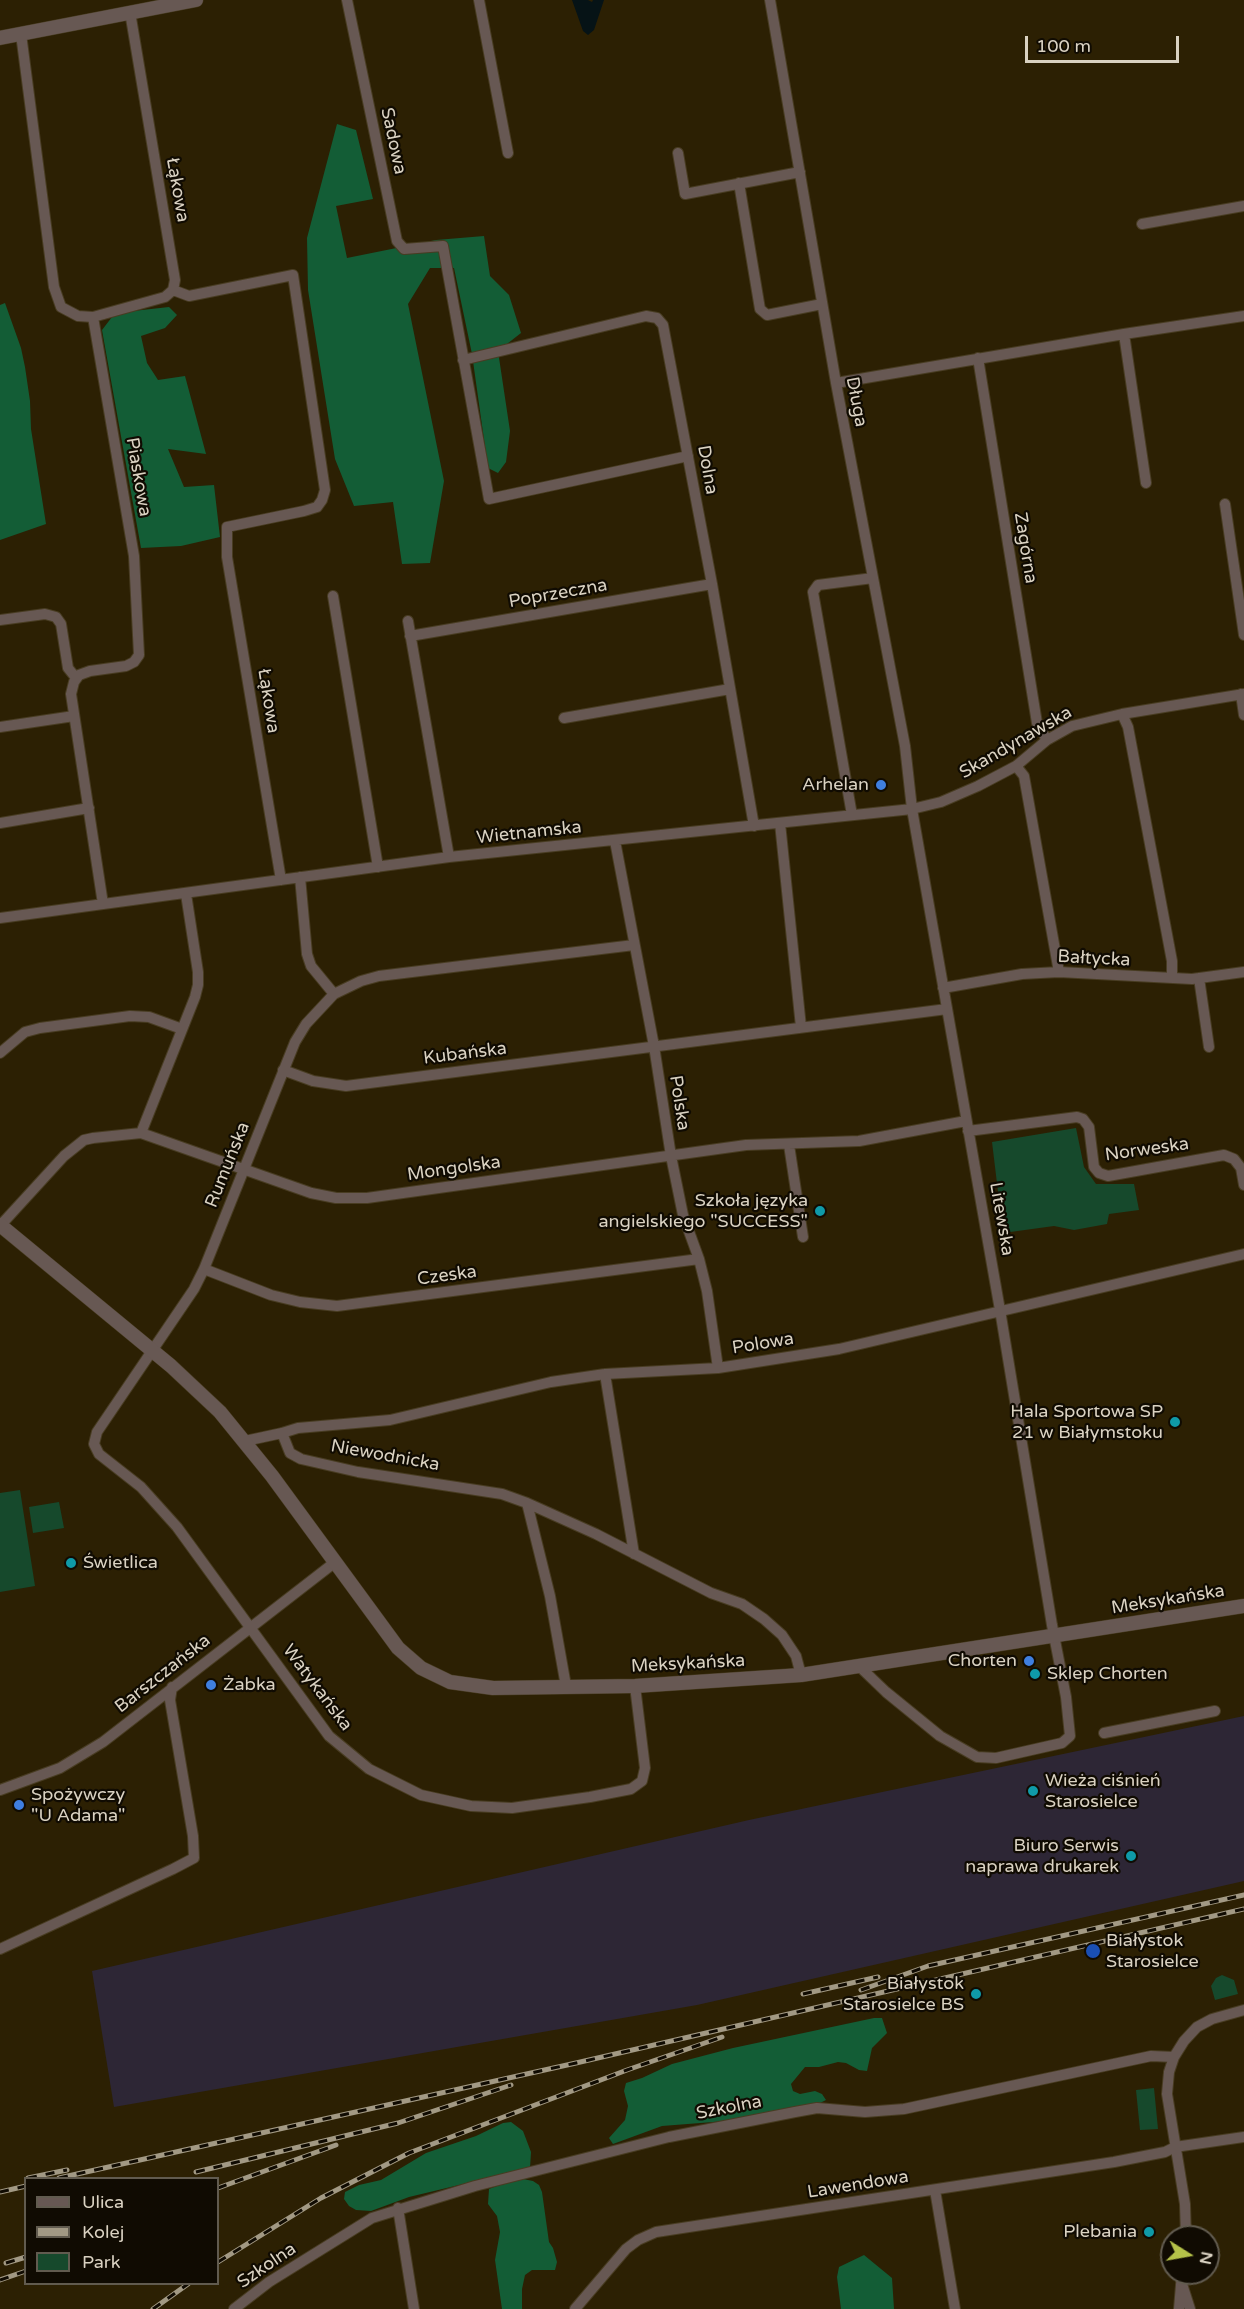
<!DOCTYPE html>
<html>
<head>
<meta charset="utf-8">
<style>
	body { margin:0 }
	#map { position:relative; width:1244px; height:2309px; overflow:hidden; background:#2c2003; font-family:"Varela Round",sans-serif }
	canvas { display:block }
	.legend { position:absolute; left:24px; top:2177px; width:195px; height:108px; box-sizing:border-box; background:#100b02; border:2px solid #615b4f; margin:0; padding:8px 10px; list-style:none; font-size:18px; color:#dad2c2 }
	.legend li { display:flex; align-items:center; gap:12px; height:30px }
	.legend b { width:30px; border:2px solid #615b4f }
	.north { position:absolute; left:1160px; top:2225px; width:60px; height:60px; box-sizing:border-box; background:#100b02; border:2px solid #615b4f; border-radius:50%; rotate:101deg; font-size:16px; font-weight:700; line-height:24px; text-align:center; color:#dad2c2 }
	.north::after { content:''; display:block; margin:auto; width:21px; height:27px; background:#b5c249; clip-path:polygon(50% 0,100% 100%,50% 72%,0 100%) }
	.scale { position:absolute; left:1025px; top:36px; width:154px; height:27px; box-sizing:border-box; border:3px solid #dad2c2; border-top:0; padding-left:8px; font-size:18px; line-height:21px; white-space:nowrap; color:#dad2c2; -webkit-text-stroke:4px #100b02; paint-order:stroke }
</style>
</head>
<body>
<div id="map">
<canvas width="1244" height="2309"></canvas>
<ul class="legend">
<li><b style="height:8px;background:#675853"></b>Ulica</li>
<li><b style="height:8px;background:#a29984"></b>Kolej</li>
<li><b style="height:16px;background:#16492c"></b>Park</li>
</ul>
<div class="north">N</div>
<div class="scale">100 m</div>
</div>
<script>
const g = document.querySelector('canvas').getContext('2d');
g.lineJoin = 'round';
function fill(path, color) { g.fillStyle = color; g.fill(path, 'evenodd'); }
const shape = rows => new Path2D(rows.map(r => 'M' + r).join(''));
function strokePath(path, color, width, dash) { g.strokeStyle = color; g.lineWidth = width; g.lineCap = dash ? 'butt' : 'round'; g.setLineDash(dash || []); g.stroke(path); }
function label(font, color, halo, rows, align = 'center') {
  g.font = font + ' "Varela Round",sans-serif'; g.lineWidth = 4.5; g.setLineDash([]); g.textBaseline = 'middle'; g.strokeStyle = halo; g.fillStyle = color; for (const [text, x, y, turn = 0] of rows) {
    g.save(); g.translate(x, y); g.rotate((+turn || 0) * Math.PI / 180); g.textAlign = isNaN(turn) ? turn : align; if (halo) g.strokeText(text, 0, 0); g.fillText(text, 0, 0); g.restore();
  }
}
fill(shape([
	[1244,1716,1244,1881,697,2005,114,2107,92,1971,749,1820]
]), '#2d2635');
fill(shape([
	[1076,1128,1084,1167,1096,1184,1134,1184,1139,1210,1109,1214,1107,1224,1074,1230,1054,1226,1003,1233,992,1142],
	[20,1490,35,1586,0,1592,0,1493],
	[59,1502,64,1528,33,1533,29,1507],
	[1222,1975,1234,1980,1238,1994,1215,2000,1211,1986,1216,1978],
	[1154,2088,1158,2129,1140,2130,1136,2090]
]), '#16492c');
fill(shape([
	[337,124,356,130,373,199,336,206,347,258,436,240,484,236,490,276,509,295,521,333,498,351,510,431,506,462,498,473,488,468,472,354,454,268,430,268,408,304,444,481,430,563,402,564,393,502,354,506,335,459,308,290,307,238],
	[5,303,21,348,25,367,30,401,31,429,46,524,0,540,0,305],
	[169,307,177,315,165,328,141,336,147,363,158,380,185,376,206,454,168,449,184,487,214,485,220,537,181,546,141,548,102,330,112,317,133,311],
	[874,2018,882,2018,887,2033,872,2048,867,2071,859,2070,846,2063,838,2062,819,2067,805,2067,791,2084,793,2091,800,2094,815,2091,822,2094,826,2100,814,2106,726,2121,662,2126,613,2144,609,2138,625,2120,628,2106,624,2091,626,2083,642,2078,672,2064,733,2048],
	[511,2122,523,2131,531,2152,530,2168,409,2197,371,2211,356,2210,349,2206,344,2199,345,2192,359,2185,381,2180,426,2153,476,2136,503,2123],
	[518,2178,533,2181,539,2185,542,2192,549,2242,553,2248,557,2262,555,2270,532,2270,525,2275,522,2289,522,2309,502,2309,495,2260,500,2232,497,2216,488,2204,489,2189],
	[864,2255,892,2278,894,2309,841,2309,837,2277,839,2267]
]), '#135d36');
fill(shape([
	[572,0,588,0,592,2,593,0,604,0,594,30,588,35,583,31]
]), '#061316');
const minor = shape([
	[347,0,397,241,404,249,443,246,489,499,688,456],
	[479,0,508,153],
	[770,0,836,383,905,746,912,809,1000,1310,1052,1625,1066,1697,1070,1736,1062,1743,996,1758,977,1757,940,1736,886,1692,860,1667],
	[21,34,54,287,61,307,78,316,93,317,134,556,139,655,134,662,126,666,90,671,79,675,74,682,71,694,103,904],
	[678,153,685,194,800,172],
	[739,183,760,309,767,315,822,304],
	[1142,224,1244,206],
	[173,290,189,296,293,275,325,490,322,500,317,507,304,511,227,527,227,557,281,880],
	[93,317,165,297,173,290,175,280,130,12],
	[1124,334,1146,483],
	[978,358,1037,723,1047,740],
	[463,360,646,316,657,318,663,325,712,584,754,826],
	[836,383,1124,334,1244,316],
	[1225,504,1244,635],
	[333,596,378,867],
	[0,620,45,614,56,617,61,624,68,668,76,678],
	[408,621,449,857],
	[410,636,712,584],
	[1241,694,1244,715],
	[1122,714,1128,727,1172,961,1172,978],
	[564,718,730,689],
	[0,727,74,716],
	[1016,766,1024,776,1059,972],
	[852,815,813,592,818,585,873,578],
	[0,823,89,808],
	[780,823,801,1027],
	[615,841,654,1046,671,1156,683,1215,699,1259,707,1291,718,1368],
	[300,877,307,954,311,966,334,994],
	[0,918,449,857,912,809,941,802,978,786,1016,766,1047,740,1072,726,1122,714,1244,694],
	[634,945,379,976,361,981,334,994,306,1024,295,1042,204,1269,194,1289,97,1432,94,1444,99,1454,141,1487,177,1527,329,1736,369,1769,421,1795,471,1806,512,1808,590,1797,631,1789,642,1781,645,1768,635,1686],
	[1199,978,1209,1047],
	[943,988,1022,974,1059,972,1192,979,1244,972],
	[0,1053,25,1032,40,1028,130,1016,149,1017,182,1029],
	[283,1070,313,1081,346,1086,947,1009],
	[968,1131,1077,1117,1083,1119,1089,1127,1094,1167,1099,1173,1108,1176,1224,1155,1234,1159,1241,1168,1244,1185],
	[141,1133,195,997,198,985,198,972,186,894],
	[789,1145,803,1237],
	[0,1226,64,1156,84,1140,93,1138,141,1133,311,1193,336,1198,367,1198,746,1145,859,1141,966,1121],
	[204,1269,271,1295,300,1302,337,1306,699,1259],
	[605,1374,634,1554],
	[282,1433,298,1428,390,1420,551,1382,605,1374,718,1368,839,1349,1244,1254],
	[245,1441,282,1433,290,1453,301,1459,358,1472,502,1494,527,1503,596,1534,711,1593,742,1604,764,1619,782,1635,796,1656,801,1675],
	[527,1503,550,1596,566,1686],
	[1104,1733,1215,1711],
	[0,1790,60,1768,103,1742,334,1563],
	[0,1949,173,1869,194,1858,193,1836,170,1700,172,1687],
	[935,2190,955,2309],
	[398,2208,414,2309],
	[1186,2237,1185,2204,1167,2094,1169,2072,1174,2057,1184,2041,1197,2027,1212,2019,1244,2010],
	[1183,2287,1190,2309],
	[234,2309,269,2282,372,2218,475,2186,669,2137,795,2112,817,2108,865,2112,904,2109,1151,2056,1174,2057],
	[575,2309,626,2249,638,2240,656,2232,1114,2162,1165,2152,1175,2147,1244,2137],
	[1179,2309,1182,2273]
]);
const tertiary = shape([
	[0,38,196,0],
	[0,1225,171,1366,220,1412,272,1476,398,1648,421,1668,450,1682,493,1688,635,1686,801,1675,1244,1606]
]);
strokePath(minor, '#483c22', 12);
strokePath(tertiary, '#483c22', 15);
strokePath(minor, '#675853', 10);
strokePath(tertiary, '#675853', 14);
const rail = shape([
	[861,1990,928,1966,1244,1895],
	[803,1994,878,1977],
	[196,2172,398,2123,511,2085],
	[28,2178,67,2170],
	[59,2178,576,2063,1244,1909],
	[218,2188,336,2145],
	[0,2192,26,2186],
	[218,2262,321,2198,409,2153,627,2070,722,2037],
	[6,2263,26,2257],
	[0,2280,26,2271],
	[153,2309,188,2284]
]);
strokePath(rail, '#a29984', 5);
strokePath(rail, '#100b02', 3, [9]);
for (const [x, y, r, color] of [
	[881,785,6,"#3f7fe0"],
	[820,1211,6,"#0f9aa8"],
	[1175,1422,6,"#0f9aa8"],
	[71,1563,6,"#0f9aa8"],
	[1029,1661,6,"#3f7fe0"],
	[1035,1674,6,"#0f9aa8"],
	[211,1685,6,"#3f7fe0"],
	[1033,1791,6,"#0f9aa8"],
	[19,1805,6,"#3f7fe0"],
	[1131,1856,6,"#0f9aa8"],
	[1093,1951,8,"#1a4fb4"],
	[976,1994,6,"#0f9aa8"],
	[1149,2232,6,"#0f9aa8"]
]) { const dot = new Path2D(); dot.arc(x, y, r, 0, 2 * Math.PI); g.fillStyle = color; g.fill(dot); strokePath(dot, '#100b02', 2); }
label('18px', '#dad2c2', '#100b02', [
	["Sadowa",393,141,78],
	["Łąkowa",177,190,80],
	["Długa",856,402,79],
	["Dolna",707,470,80],
	["Piaskowa",138,477,80],
	["Zagórna",1025,548,81],
	["Poprzeczna",558,594,-10],
	["Łąkowa",268,701,81],
	["Skandynawska",1016,743,-30],
	["Wietnamska",529,833,-6],
	["Bałtycka",1094,959,3],
	["Kubańska",465,1054,-7],
	["Polska",679,1103,81],
	["Norweska",1147,1150,-8],
	["Rumuńska",228,1165,-68],
	["Mongolska",454,1169,-8],
	["Litewska",1001,1219,80],
	["Czeska",447,1276,-8],
	["Polowa",763,1344,-9],
	["Niewodnicka",385,1456,10],
	["Meksykańska",1168,1600,-9],
	["Meksykańska",688,1664,-3],
	["Barszczańska",163,1674,-38],
	["Watykańska",317,1688,53],
	["Szkolna",729,2108,-11],
	["Lawendowa",858,2185,-9],
	["Szkolna",267,2266,-34]
]);
label('18px', '#dad2c2', '#100b02', [
	["Arhelan",869,785],
	["Szkoła języka",808,1201],
	["angielskiego \"SUCCESS\"",808,1222],
	["Hala Sportowa SP",1163,1412],
	["21 w Białymstoku",1163,1433],
	["Świetlica",83,1563,"left"],
	["Chorten",1017,1661],
	["Sklep Chorten",1047,1674,"left"],
	["Żabka",223,1685,"left"],
	["Wieża ciśnień",1045,1781,"left"],
	["Starosielce",1045,1802,"left"],
	["Spożywczy",31,1795,"left"],
	["\"U Adama\"",31,1816,"left"],
	["Biuro Serwis",1119,1846],
	["naprawa drukarek",1119,1867],
	["Białystok",1106,1941,"left"],
	["Starosielce",1106,1962,"left"],
	["Białystok",964,1984],
	["Starosielce BS",964,2005],
	["Plebania",1137,2232]
], 'right');
</script>
</body>
</html>
